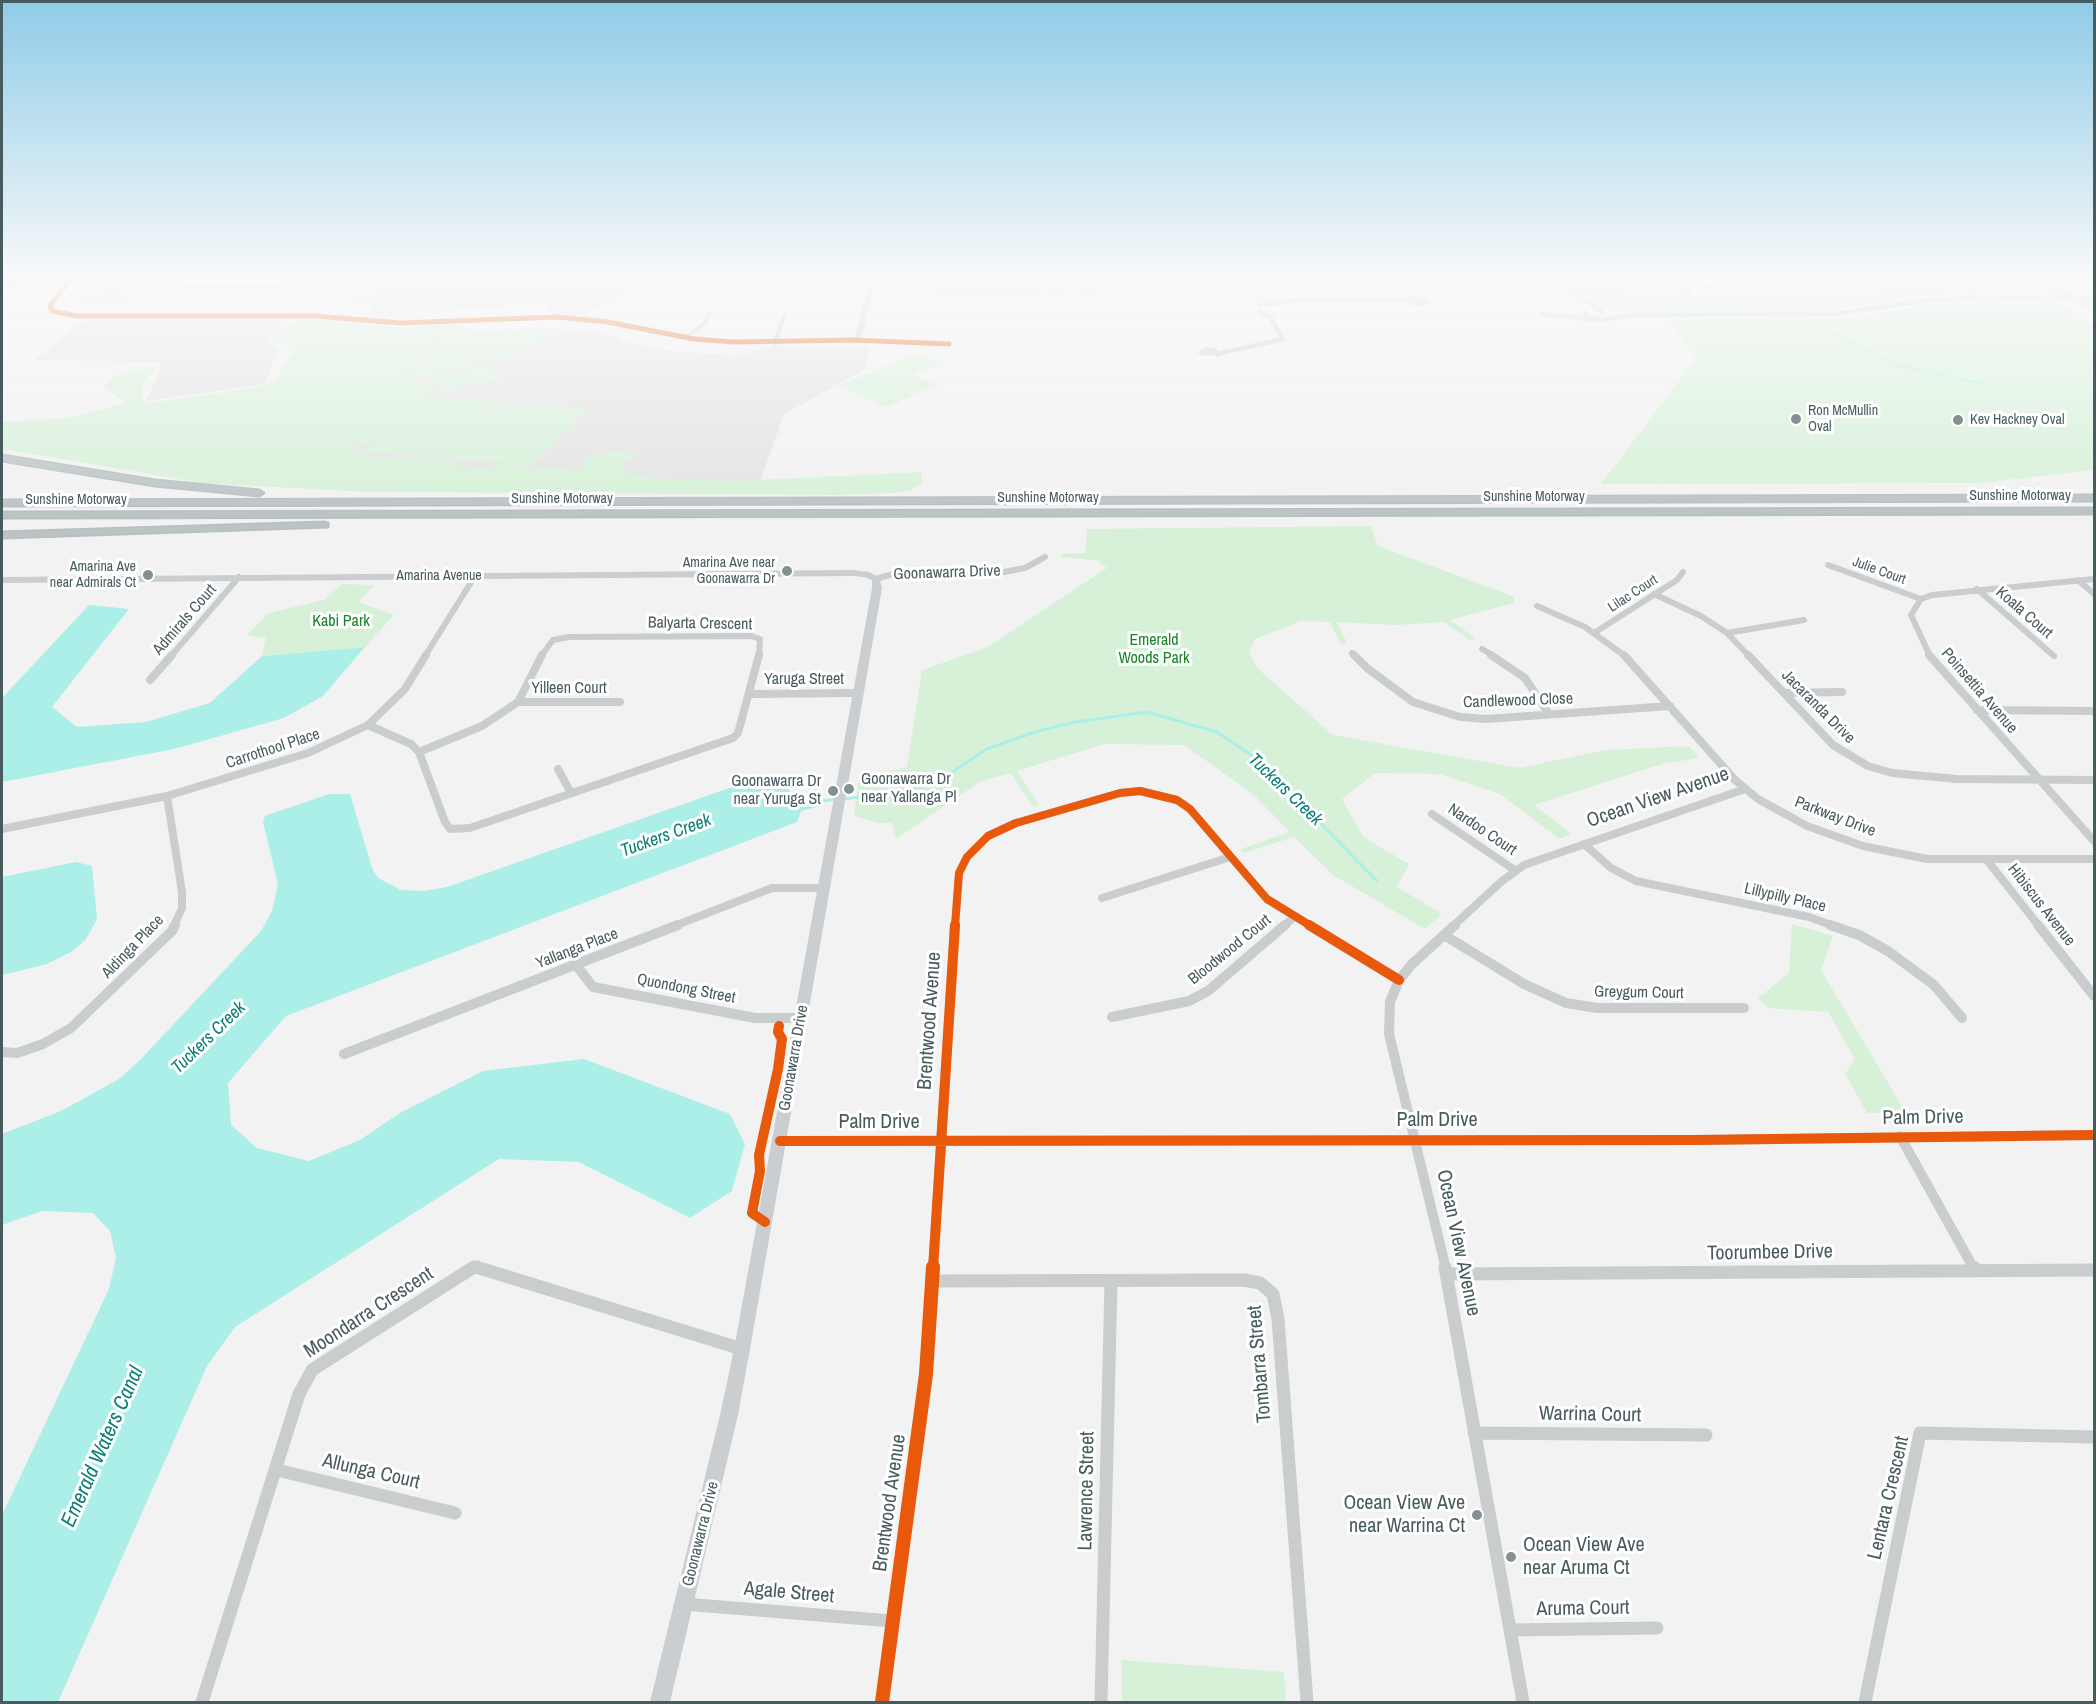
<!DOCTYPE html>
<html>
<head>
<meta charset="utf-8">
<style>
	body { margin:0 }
	#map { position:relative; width:2096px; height:1704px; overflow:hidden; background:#f2f2f2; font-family:"Archivo Narrow",sans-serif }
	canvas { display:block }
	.frame { position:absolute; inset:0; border:3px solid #485b5f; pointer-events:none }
</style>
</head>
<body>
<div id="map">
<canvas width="2096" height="1704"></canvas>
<div class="frame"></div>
</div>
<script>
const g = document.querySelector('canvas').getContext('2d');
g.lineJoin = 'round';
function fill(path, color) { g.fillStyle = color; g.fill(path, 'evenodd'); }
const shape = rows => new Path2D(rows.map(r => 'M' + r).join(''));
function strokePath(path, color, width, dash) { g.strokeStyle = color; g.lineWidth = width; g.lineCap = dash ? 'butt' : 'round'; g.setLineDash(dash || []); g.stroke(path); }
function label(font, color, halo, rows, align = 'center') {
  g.font = font + ' "Archivo Narrow",sans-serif'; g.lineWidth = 6; g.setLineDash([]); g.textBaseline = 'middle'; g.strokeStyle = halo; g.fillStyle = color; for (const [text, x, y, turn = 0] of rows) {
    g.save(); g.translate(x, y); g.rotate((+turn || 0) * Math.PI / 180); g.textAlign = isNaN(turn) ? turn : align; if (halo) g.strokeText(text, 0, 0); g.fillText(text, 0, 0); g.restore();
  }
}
fill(shape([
	[416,276,633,276,619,298,583,315,551,314,547,312,551,306,523,306,410,311,386,319,364,316,380,299,346,299],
	[287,320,267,342,279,347,265,384,146,401,162,365,157,362,35,360,83,321],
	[452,324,471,331,554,329,619,335,624,341,672,351,737,356,772,346,870,348,865,370,784,414,759,485,304,459,427,325]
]), '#e4e3e4');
fill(shape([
	[934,276,1475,276,1489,295,930,296],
	[1530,276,1621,276,1625,295,1874,294,1899,276,2012,276,2041,290,1899,298,1840,309,1620,312,1601,309,1591,302,1593,300,1573,287],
	[431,277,458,280,471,289,466,298,459,302,418,311,391,304,381,296,397,284],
	[129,286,127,295,129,299,125,301,64,299,71,293],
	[2056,300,2094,326,2094,470,1980,483,1601,484,1696,358,1666,318,1855,318,1918,306,1974,301],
	[291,321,330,321,397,327,450,325,451,329,441,335,405,371,404,377,411,382,423,380,434,391,375,440,354,447,358,453,378,457,458,461,455,466,492,468,497,464,578,470,588,457,608,452,627,453,637,454,623,463,624,471,645,478,736,481,921,472,923,482,912,490,894,493,839,495,366,492,201,483,2,449,2,422,68,418,125,403,103,387,116,375,144,368,156,369,143,384,141,400,148,403,259,387,274,382,292,351,286,345,270,342],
	[459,328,470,332,557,331,550,339,518,347,516,348,520,353,412,380,409,378,408,373,433,345,445,335],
	[917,354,941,363,913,375,938,385,886,407,836,386],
	[489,365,502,377,441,392,430,379],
	[429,397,589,409,533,465,362,452],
	[1371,526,1378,546,1515,597,1514,603,1450,620,1475,638,1470,640,1444,622,1396,625,1337,622,1347,643,1341,645,1330,622,1301,621,1255,639,1249,651,1257,668,1333,735,1519,768,1606,750,1689,746,1699,758,1662,764,1534,805,1572,834,1559,839,1500,794,1440,774,1375,773,1342,799,1363,837,1409,864,1397,887,1442,914,1425,929,1333,875,1294,837,1244,853,1241,849,1290,832,1253,794,1184,745,1104,744,1017,771,1039,805,1033,807,1011,773,981,781,896,839,892,823,878,823,854,816,859,778,907,767,922,670,986,648,1107,568,1096,560,1061,557,1061,554,1085,553,1087,529],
	[342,584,374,585,358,602,394,615,365,647,262,656,266,638,247,635,269,613,324,600],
	[1792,924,1833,936,1821,970,1906,1113,1867,1113,1845,1074,1855,1059,1828,1012,1768,1008,1758,998,1789,973],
	[1121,1660,1284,1672,1286,1702,1122,1702]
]), '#d6f1d8');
fill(shape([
	[1041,276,1112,276,1119,282,1046,284],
	[89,605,129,609,52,707,77,727,146,722,210,703,262,656,365,647,323,696,284,718,174,749,2,782,2,698],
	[779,775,795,799,822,798,821,806,801,811,797,822,286,1016,228,1083,231,1125,257,1148,309,1161,360,1140,400,1113,483,1071,584,1059,730,1114,745,1144,732,1191,690,1218,579,1162,499,1159,235,1327,207,1366,58,1702,2,1702,2,1515,109,1289,116,1258,110,1231,93,1213,42,1211,2,1225,2,1134,61,1111,119,1079,141,1059,261,931,272,911,278,884,263,822,265,816,329,794,350,794,372,868,378,878,401,890,424,891,447,887,755,779],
	[76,862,92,866,97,919,86,939,73,951,47,964,2,975,2,877]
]), '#abefe8');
strokePath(shape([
	[1830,332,1900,366,1984,384]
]), '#abefe8', 1.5);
strokePath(shape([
	[844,799,887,794,936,783,987,749,1038,731,1075,722,1147,712,1217,732,1260,761,1377,881],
	[820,801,838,799]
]), '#abefe8', 3);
const highway = shape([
	[2,455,155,480,259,490,264,493,259,496,155,486,2,461,2,455],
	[2094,495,2094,501,2,506,2,500,2094,495],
	[2094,508,2094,514,2,518,2,512,2094,508],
	[324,522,328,523,328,527,2,538,2,532,324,522]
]);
strokePath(highway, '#b7bfc1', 3);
strokePath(shape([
	[165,276,174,285,199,287,316,285,369,276],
	[662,276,699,283,872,283],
	[1526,276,1570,288,1602,312],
	[1669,276,1690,295],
	[1755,276,1795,284],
	[1678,284,1711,286],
	[1413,299,1422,299,1426,303,1414,304,1410,301,1413,299],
	[1260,305,1299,300,1414,299],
	[1584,313,1587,317,1600,320,1633,315,1834,314,1923,301,1979,297,2094,299],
	[1542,314,1589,319],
	[686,337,704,324,710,313],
	[775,343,784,315],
	[1205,350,1214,350,1218,353,1201,353,1205,350],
	[1217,354,1283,339,1270,317,1259,311]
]), '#c9cdce', 4.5);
strokePath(shape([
	[1828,565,1921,599],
	[876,579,893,574,1004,572,1025,568,1045,557],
	[2078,580,2094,594],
	[1977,589,2054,656],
	[1654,594,1701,616,1727,633,1749,656],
	[1537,606,1585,627,1625,656],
	[1594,633,1677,580,1683,572],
	[1727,633,1804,620],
	[1482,649,1494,656],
	[1352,653,1355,656],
	[171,656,239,577],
	[425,656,475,576],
	[541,656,553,640,569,637,751,636,760,639,759,656],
	[1930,656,1911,615,1921,599,1932,595,2094,579]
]), '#c9cdce', 6);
strokePath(shape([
	[1354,655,1367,668,1413,702,1460,717,1486,719,1670,706],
	[1491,655,1525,678,1549,714],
	[1624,655,1735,780,1758,799,1807,826,1863,846,1927,859,2094,859],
	[1748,655,1833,745,1868,766,1892,773,1957,779,2094,780],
	[1929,655,2094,841],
	[150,680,172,655],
	[1784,693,1842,692],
	[750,694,857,693],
	[518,702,620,702],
	[1977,710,2094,711],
	[368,725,411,744,419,752],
	[419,752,445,822,450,829,470,828,733,738,738,733,759,655],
	[419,752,482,726,518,702,542,655],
	[558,769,571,793],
	[167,796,182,892,182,908,174,926],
	[1432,814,1516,871],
	[2,829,167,796,308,753,368,725,405,689,426,655],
	[1584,844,1611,868,1636,881,1809,917,1834,926],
	[1987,860,2039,926],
	[1102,898,1230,857],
	[674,926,772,888,824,888],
	[955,926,959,873,967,857,988,836,1016,823,1120,793,1140,791,1177,800,1190,809,1267,899,1311,926],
	[1284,926,1294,917],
	[1453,926,1502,881,1524,865,1745,789]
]), '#c9cdce', 8);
strokePath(shape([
	[1309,925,1399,980],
	[1830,925,1859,935,1888,951,1934,985,1962,1018],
	[2038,925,2094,996],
	[1444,935,1524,984,1566,1003,1597,1008,1744,1008],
	[576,965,593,987,755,1018,800,1018],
	[1112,1017,1189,1001,1208,991,1285,925],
	[2,1052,17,1053,43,1044,71,1028,172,931,175,925],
	[344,1054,678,925],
	[1900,1136,1974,1269],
	[780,1141,1695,1140,2094,1135],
	[472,1269,481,1269],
	[933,1269,955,925],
	[1446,1269,1389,1034,1390,1002,1399,980,1412,964,1455,925]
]), '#c9cdce', 10);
strokePath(shape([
	[476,1267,742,1349],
	[1445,1267,1523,1702],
	[1974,1267,1975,1270],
	[1447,1274,2094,1270],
	[933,1281,1244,1280,1260,1283,1273,1294,1278,1319,1307,1702],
	[1474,1433,1706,1435],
	[277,1470,455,1513],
	[684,1604,892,1621],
	[1510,1630,1657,1628],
	[202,1702,299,1394,312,1370,474,1267],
	[882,1702,926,1374,933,1267],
	[1101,1702,1111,1281],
	[1865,1702,1920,1433,2094,1437]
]), '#c9cdce', 13);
fill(shape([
	[71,276,120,276,73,281,53,305,55,310,77,314,316,314,400,321,558,315,608,320,694,337,734,340,852,338,855,336,871,276,877,276,861,338,949,342,952,344,949,346,853,342,734,344,694,341,608,324,558,319,400,325,316,318,77,318,50,312,47,305,66,282,2,287,2,283,69,278,71,276],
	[2029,276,2037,276,2094,307,2094,311,2059,293,2037,298,2037,296,2052,292,2050,288,2029,276],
	[853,570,869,572,879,577,882,588,750,1349,738,1415,670,1702,650,1702,720,1415,734,1349,872,588,872,580,864,577,853,576,2,583,2,577,853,570]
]), '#caced0');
fill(highway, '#bcc3c5');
strokePath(shape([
	[2,280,84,276],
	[69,282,50,305,52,311,77,316,316,316,400,323,558,317,608,322,694,339,734,342,853,340,949,344]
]), '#e8590c', 5);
strokePath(shape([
	[955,926,959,873,967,857,988,836,1016,823,1120,793,1140,791,1177,800,1190,809,1267,899,1311,926]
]), '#e8590c', 8);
strokePath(shape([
	[1309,925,1399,980],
	[780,1141,1695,1140,2094,1135],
	[765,1222,752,1213,760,1171,759,1155,778,1069,782,1039,778,1032,779,1026],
	[933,1269,955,925]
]), '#e8590c', 10);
strokePath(shape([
	[882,1702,926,1374,933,1267]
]), '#e8590c', 14);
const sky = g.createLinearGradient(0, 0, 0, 515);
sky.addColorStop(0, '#8fcce8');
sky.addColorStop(0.54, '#f9f9f9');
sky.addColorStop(1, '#f9f9f900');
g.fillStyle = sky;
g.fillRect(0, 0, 2096, 515);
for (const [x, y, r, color] of [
	[1796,419,6,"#849092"],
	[1958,420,6,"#849092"],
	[787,571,6,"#849092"],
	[148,575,6,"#849092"],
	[849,789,6,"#849092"],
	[833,791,6,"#849092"],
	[1477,1515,6,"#849092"],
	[1511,1557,6,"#849092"]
]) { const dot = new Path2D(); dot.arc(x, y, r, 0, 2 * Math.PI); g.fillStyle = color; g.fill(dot); strokePath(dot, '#fff', 2); }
label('14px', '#485b5f', '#fff', [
	["Ron McMullin",1808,411],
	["Oval",1808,427],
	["Kev Hackney Oval",1970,420],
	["Amarina Ave near",775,563,"right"],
	["Goonawarra Dr",775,579,"right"],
	["Amarina Ave",136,567,"right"],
	["near Admirals Ct",136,583,"right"]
], 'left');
label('14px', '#485b5f', '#fff', [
	["Sunshine Motorway",2020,496],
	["Sunshine Motorway",1534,497],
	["Sunshine Motorway",1048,498],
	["Sunshine Motorway",562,499],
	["Sunshine Motorway",76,500],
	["Julie Court",1879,571,20],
	["Amarina Avenue",439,576],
	["Lilac Court",1633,594,-33]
]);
label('16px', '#485b5f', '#fff', [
	["Goonawarra Drive",947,573,-2],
	["Koala Court",2024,613,41],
	["Admirals Court",185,620,-49],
	["Balyarta Crescent",700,624,1],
	["Yaruga Street",804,680],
	["Yilleen Court",569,689],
	["Poinsettia Avenue",1979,691,49],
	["Candlewood Close",1518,701,-2],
	["Jacaranda Drive",1818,707,45],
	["Carrothool Place",273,749,-18],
	["Parkway Drive",1835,817,21],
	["Nardoo Court",1482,830,34],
	["Lillypilly Place",1785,898,13],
	["Hibiscus Avenue",2041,905,52],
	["Aldinga Place",133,947,-46],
	["Yallanga Place",577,949,-21],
	["Bloodwood Court",1230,950,-39],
	["Quondong Street",686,989,11],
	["Greygum Court",1639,993,1],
	["Goonawarra Drive",794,1058,-80],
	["Goonawarra Drive",701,1534,-76]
]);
label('16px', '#16842b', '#fff', [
	["Kabi Park",341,622],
	["Emerald",1154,641],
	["Woods Park",1154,659]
]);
label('16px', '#485b5f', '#fff', [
	["Goonawarra Dr",861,780],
	["near Yallanga Pl",861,798],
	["Goonawarra Dr",821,782,"right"],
	["near Yuruga St",821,800,"right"]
], 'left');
label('italic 18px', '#0c8175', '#fff', [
	["Tuckers Creek",1285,790,44],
	["Tuckers Creek",666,836,-20],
	["Tuckers Creek",209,1038,-44]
]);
label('20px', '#485b5f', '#fff', [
	["Ocean View Avenue",1658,798,-19],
	["Brentwood Avenue",930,1021,-86],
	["Palm Drive",1923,1118,-1],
	["Palm Drive",1437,1121],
	["Palm Drive",879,1123],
	["Ocean View Avenue",1458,1243,78],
	["Toorumbee Drive",1770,1253,-1],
	["Moondarra Crescent",369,1313,-33],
	["Tombarra Street",1260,1364,-95],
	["Warrina Court",1590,1415,1],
	["Allunga Court",371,1472,13],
	["Lawrence Street",1087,1491,-89],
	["Lentara Crescent",1889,1498,-77],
	["Brentwood Avenue",890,1503,-82],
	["Agale Street",789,1593,5],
	["Aruma Court",1583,1609,-1]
]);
label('20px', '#485b5f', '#fff', [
	["Ocean View Ave",1465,1504],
	["near Warrina Ct",1465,1527],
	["Ocean View Ave",1523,1546,"left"],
	["near Aruma Ct",1523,1569,"left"]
], 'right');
label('italic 21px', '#0c8175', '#fff', [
	["Emerald Waters Canal",103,1447,-66]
]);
</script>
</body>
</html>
